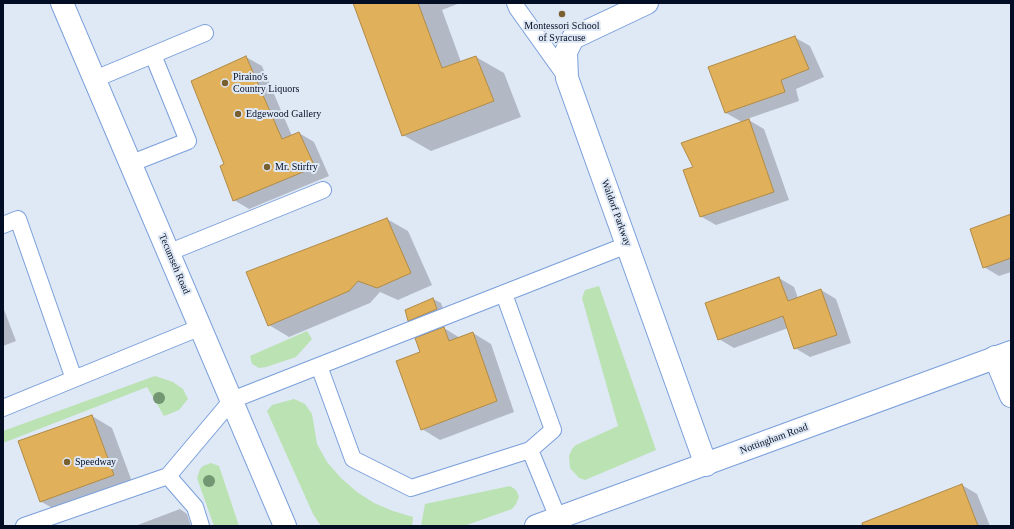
<!DOCTYPE html>
<html>
<head>
<meta charset="utf-8">
<style>
	body { margin:0 }
	#map { position:relative; width:1014px; height:529px; overflow:hidden; background:#dfe8f5; font-family:Georgia,serif }
	canvas { display:block }
	.frame { position:absolute; inset:0; border:4px solid #030d23; pointer-events:none }
</style>
</head>
<body>
<div id="map">
<canvas width="1014" height="529"></canvas>
<div class="frame"></div>
</div>
<script>
const g = document.querySelector('canvas').getContext('2d');
g.lineJoin = 'round';
function fill(path, color) { g.fillStyle = color; g.fill(path, 'evenodd'); }
const shape = rows => new Path2D(rows.map(r => 'M' + r).join(''));
function strokePath(path, color, width, dash) { g.strokeStyle = color; g.lineWidth = width; g.lineCap = dash ? 'butt' : 'round'; g.setLineDash(dash || []); g.stroke(path); }
function label(font, color, halo, rows, align = 'center') {
  g.font = font + ' Georgia,serif'; g.lineWidth = 4; g.setLineDash([]); g.textBaseline = 'middle'; g.strokeStyle = halo; g.fillStyle = color; for (const [text, x, y, turn = 0] of rows) {
    g.save(); g.translate(x, y); g.rotate((+turn || 0) * Math.PI / 180); g.textAlign = isNaN(turn) ? turn : align; if (halo) g.strokeText(text, 0, 0); g.fillText(text, 0, 0); g.restore();
  }
}
fill(shape([
	[599,286,656,450,585,480,579,478,570,468,569,456,572,449,576,445,618,426,582,298,585,290],
	[307,331,312,339,296,357,266,367,259,368,252,364,250,356],
	[155,376,173,382,183,389,188,399,179,410,164,416,147,387,3,443,3,431],
	[294,399,305,404,312,414,317,444,327,462,341,478,357,492,374,503,393,511,413,517,412,526,321,526,313,514,267,411,272,405],
	[211,463,219,466,239,526,214,526,197,478,200,469,203,466],
	[510,486,516,490,519,497,516,504,512,509,464,526,421,526,425,504]
]), '#bbe2b2');
fill(shape([
	[354,3,460,3,442,10,461,62,476,57,504,73,521,117,431,151,403,135],
	[794,37,810,46,824,77,796,89,799,101,747,119,764,129,789,200,716,225,700,216,694,168,742,122,726,113],
	[246,57,262,66,292,136,299,133,314,142,329,176,249,209,234,200,225,165,192,81],
	[1011,215,1011,272,999,276,984,267],
	[387,219,408,231,432,285,398,300,380,292,370,303,289,337,269,325],
	[779,278,794,287,798,298,821,290,836,299,851,343,810,357,795,348,788,328,734,348,719,339],
	[433,299,441,303,445,314,417,324,409,320],
	[3,307,16,341,3,346],
	[444,328,460,338,473,333,491,344,514,412,440,440,422,429,421,353],
	[92,416,112,428,134,487,61,513,40,501],
	[962,485,977,494,990,526,857,526,928,500],
	[180,509,187,514,191,526,135,526]
]), '#0003');
const building = shape([
	[353,3,418,3,442,68,476,56,494,101,402,136,353,3],
	[795,36,809,69,781,80,785,92,725,113,708,67,795,36],
	[246,56,282,139,299,132,315,167,233,201,220,166,224,164,191,81,246,56],
	[749,119,774,192,700,217,683,170,693,167,681,143,749,119],
	[1011,214,1011,258,983,268,970,229,1011,214],
	[387,218,411,273,377,288,358,281,349,291,268,326,246,272,387,218],
	[779,277,788,301,821,289,837,335,794,349,783,316,718,340,705,303,779,277],
	[433,298,437,309,408,321,405,310,433,298],
	[444,327,449,341,473,332,497,401,421,430,396,361,420,352,415,338,444,327],
	[92,415,114,475,40,502,18,441,92,415],
	[962,484,978,526,863,526,862,523,962,484]
]);
fill(building, '#e0b05b');
strokePath(building, '#b08a45', 1);
const lane = shape([
	[515,3,517,8,567,78],
	[95,79,205,33],
	[132,163,188,141,153,55],
	[3,225,18,219,74,379],
	[170,252,323,190],
	[504,294,553,430,530,450],
	[319,366,353,459,411,488,530,450,558,518],
	[3,408,201,327],
	[168,476,195,507,201,526],
	[24,526,168,476,232,400,627,245]
]);
const street = shape([
	[647,3,573,38,566,52,567,78,706,465],
	[995,357,1011,396]
]);
const secondary = shape([
	[62,3,285,526],
	[536,526,1011,352]
]);
strokePath(lane, '#7a9fdb', 18);
strokePath(street, '#7a9fdb', 24);
strokePath(secondary, '#7a9fdb', 24);
strokePath(lane, '#fff', 16);
strokePath(street, '#fff', 22);
strokePath(secondary, '#fff', 22);
g.fillStyle = '#739673';
for (const [x, y] of [
	[159,398],
	[209,481]
]) { g.beginPath(); g.arc(x, y, 6, 0, 2 * Math.PI); g.fill(); }
for (const [x, y, r, color] of [
	[562,14,4,"#7a5f31"],
	[225,83,4,"#7a5f31"],
	[238,114,4,"#7a5f31"],
	[267,167,4,"#7a5f31"],
	[67,462,4,"#7a5f31"]
]) { const dot = new Path2D(); dot.arc(x, y, r, 0, 2 * Math.PI); g.fillStyle = color; g.fill(dot); strokePath(dot, '#dfe8f5', 1.5); }
label('10px', '#030d23', '#dfe8f5', [
	["Montessori School",562,26,"center"],
	["of Syracuse",562,38,"center"],
	["Piraino's",233,77],
	["Country Liquors",233,89],
	["Edgewood Gallery",246,114],
	["Mr. Stirfry",275,167],
	["Speedway",75,462]
], 'left');
label('10px', '#030d23', '#dfe8f5', [
	["Waldorf Parkway",616,213,70],
	["Tecumseh Road",174,264,67],
	["Nottingham Road",774,439,-20]
]);
</script>
</body>
</html>
